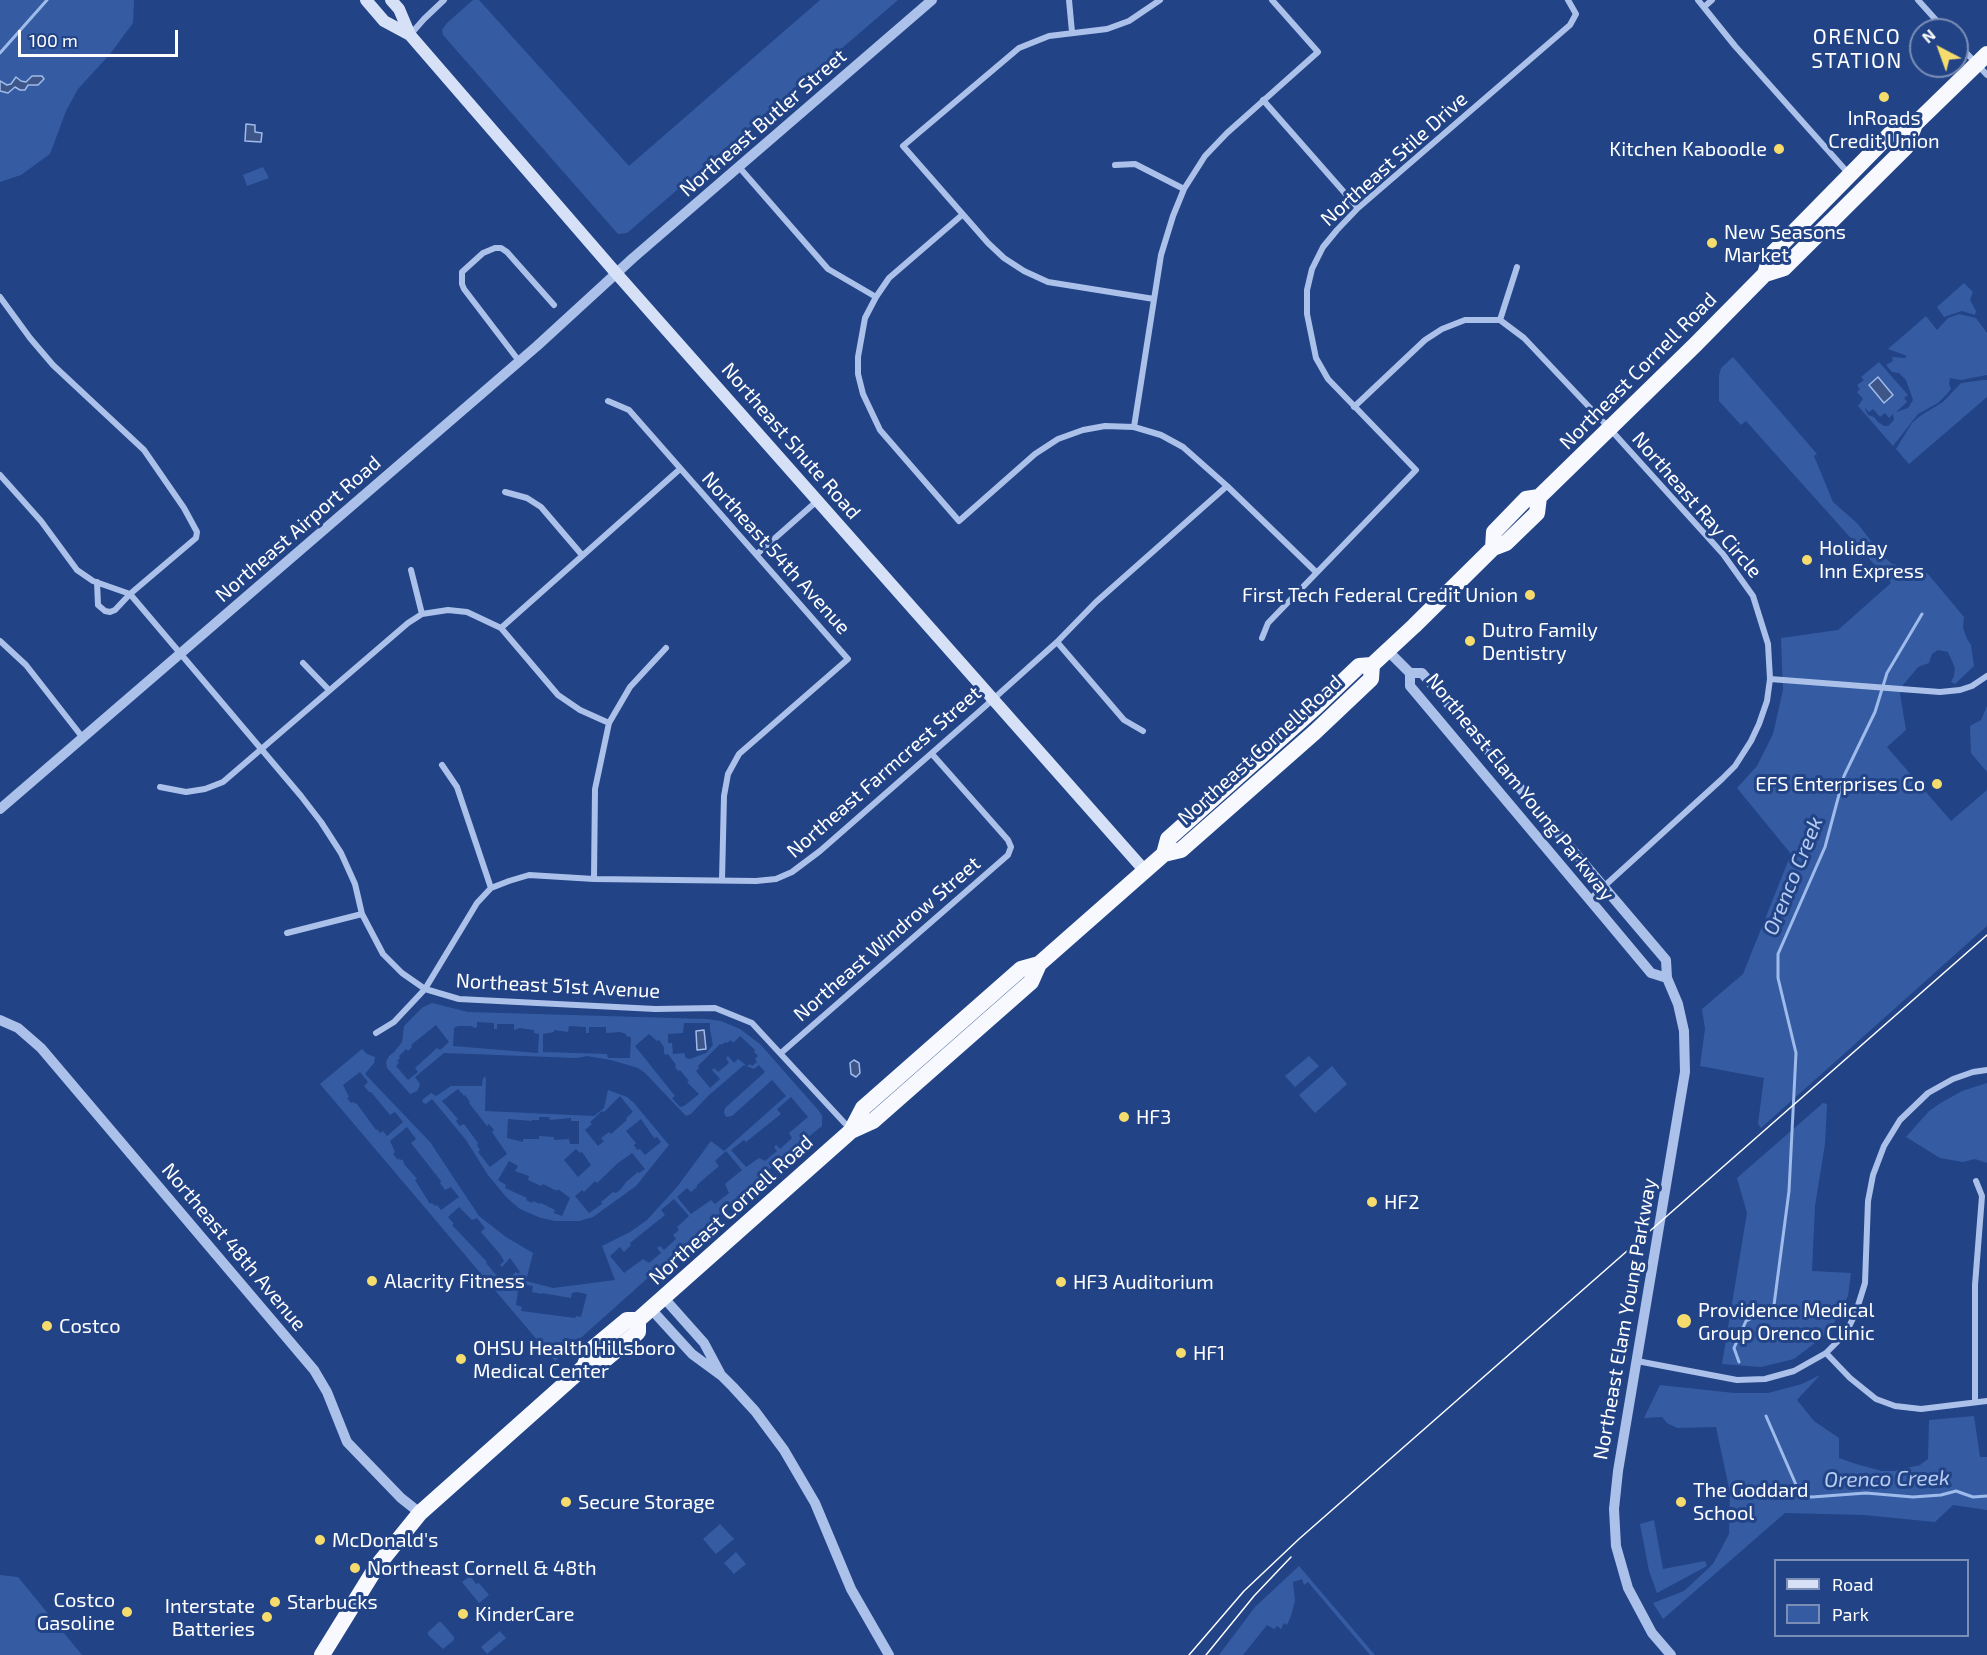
<!DOCTYPE html>
<html>
<head>
<meta charset="utf-8">
<style>
	body { margin:0 }
	#map { position:relative; width:1987px; height:1655px; overflow:hidden; background:#224386; font-family:"Exo 2",sans-serif }
	canvas { display:block }
	.legend { position:absolute; left:1774px; top:1559px; width:195px; height:78px; box-sizing:border-box; background:#224386; border:2px solid #7a8eb6; margin:0; padding:8px 10px; list-style:none; font-size:18px; color:#fff }
	.legend li { display:flex; align-items:center; gap:12px; height:30px }
	.legend b { width:30px; border:2px solid #7a8eb6 }
	.north { position:absolute; left:1909px; top:18px; width:60px; height:60px; box-sizing:border-box; background:#224386; border:2px solid #7a8eb6; border-radius:50%; rotate:319deg; font-size:16px; font-weight:700; line-height:24px; text-align:center; color:#fff }
	.north::after { content:''; display:block; margin:auto; width:21px; height:27px; background:#f6dc6d; clip-path:polygon(50% 0,100% 100%,50% 72%,0 100%) }
	.scale { position:absolute; left:18px; top:30px; width:160px; height:27px; box-sizing:border-box; border:3px solid #fff; border-top:0; padding-left:8px; font-size:18px; line-height:21px; white-space:nowrap; color:#fff; -webkit-text-stroke:4px #224386; paint-order:stroke }
</style>
</head>
<body>
<div id="map">
<canvas width="1987" height="1655"></canvas>
<ul class="legend">
<li><b style="height:8px;background:#d6e1f7"></b>Road</li>
<li><b style="height:16px;background:#355ca3"></b>Park</li>
</ul>
<div class="north">N</div>
<div class="scale">100 m</div>
</div>
<script>
const g = document.querySelector('canvas').getContext('2d');
g.lineJoin = 'round';
function fill(path, color) { g.fillStyle = color; g.fill(path, 'evenodd'); }
const shape = rows => new Path2D(rows.map(r => 'M' + r).join(''));
function strokePath(path, color, width, dash) { g.strokeStyle = color; g.lineWidth = width; g.lineCap = dash ? 'butt' : 'round'; g.setLineDash(dash || []); g.stroke(path); }
function label(font, color, halo, rows, align = 'center') {
  g.font = font + ' "Exo 2",sans-serif'; g.lineWidth = 6; g.setLineDash([]); g.textBaseline = 'middle'; g.strokeStyle = halo; g.fillStyle = color; for (const [text, x, y, turn = 0] of rows) {
    g.save(); g.translate(x, y); g.rotate((+turn || 0) * Math.PI / 180); g.textAlign = isNaN(turn) ? turn : align; if (halo) g.strokeText(text, 0, 0); g.fillText(text, 0, 0); g.restore();
  }
}
fill(shape([
	[0,0,134,0,133,23,110,54,78,89,66,111,50,154,21,175,0,182],
	[473,0,479,0,629,166,820,0,898,0,627,233,618,234,443,35,442,30,447,23],
	[263,167,269,178,247,186,243,175],
	[1964,283,1973,292,1970,300,1976,311,1975,315,1962,311,1944,317,1937,307],
	[1959,314,1976,318,1987,333,1987,375,1961,380,1950,378,1949,384,1951,389,1946,395,1938,403,1918,414,1893,446,1858,406,1863,399,1857,392,1860,389,1857,385,1864,380,1861,377,1879,362,1908,395,1904,398,1907,402,1896,412,1908,408,1913,400,1906,380,1899,373,1892,372,1886,365,1893,361,1892,357,1905,358,1907,356,1888,349,1926,316,1937,330,1948,318],
	[1864,407,1869,412,1873,409,1880,417,1885,413,1889,418,1893,414,1894,420,1888,426,1884,426,1878,422,1874,417,1868,415],
	[1733,357,1817,454,1814,456,1833,502,1857,523,1882,555,1892,564,1920,569,1928,574,1964,617,1963,628,1967,639,1971,645,1974,666,1955,684,1951,682,1954,676,1955,668,1948,652,1938,650,1932,654,1929,663,1918,667,1903,685,1900,694,1906,730,1887,747,1951,821,1987,790,1987,926,1761,1128,1758,1124,1764,1078,1700,1066,1705,1029,1702,1009,1743,974,1791,854,1737,788,1757,766,1773,734,1783,690,1781,638,1838,630,1891,583,1746,421,1741,425,1719,401,1719,376,1721,368],
	[1983,380,1987,380,1987,397,1909,464,1896,449,1912,423,1920,416,1943,402,1961,383],
	[1987,706,1987,772,1971,753,1970,726,1981,720],
	[432,1003,468,1012,707,1019,721,1021,740,1029,760,1044,819,1111,822,1116,822,1126,782,1158,555,1361,320,1084,362,1049,367,1054,375,1057,374,1063,365,1074,430,1142,479,1216,506,1237,533,1253,526,1281,553,1288,615,1280,602,1246,630,1232,647,1220,677,1187,711,1141,724,1151,786,1096,772,1080,732,1116,726,1117,724,1113,725,1108,765,1072,759,1065,754,1069,744,1065,708,1096,691,1114,686,1116,645,1073,638,1068,611,1060,587,1056,577,1058,444,1053,415,1077,420,1084,419,1087,417,1091,410,1094,387,1068,386,1062,389,1056,394,1052,402,1042,404,1026,423,1007],
	[477,1022,494,1023,494,1029,497,1029,497,1024,514,1024,514,1030,520,1028,534,1030,534,1033,539,1034,538,1053,453,1046,454,1028,458,1026,472,1026,474,1028,477,1027],
	[684,1023,710,1023,710,1029,713,1045,706,1053,690,1059,686,1058,684,1053,673,1054,672,1043,668,1043,668,1034,683,1033],
	[436,1025,449,1042,440,1050,437,1048,415,1068,418,1072,408,1080,396,1066,399,1063,397,1061,400,1058,399,1056,406,1049,408,1051,412,1047,411,1045],
	[569,1026,586,1027,586,1033,589,1033,589,1027,606,1027,606,1033,620,1032,626,1034,626,1036,631,1037,630,1058,608,1058,607,1054,543,1052,543,1034,554,1032,554,1030,568,1032],
	[649,1034,657,1041,659,1040,664,1047,664,1053,666,1055,668,1054,676,1065,675,1067,678,1071,680,1070,689,1081,687,1082,699,1094,684,1106,680,1107,672,1098,675,1096,635,1046],
	[740,1036,755,1050,754,1052,758,1056,755,1059,757,1062,752,1066,750,1064,747,1066,738,1059,734,1063,728,1056,726,1058,729,1063,718,1072,714,1068,712,1070,720,1079,710,1088,696,1071,699,1068,698,1066,720,1044,721,1045,726,1042,727,1043,731,1040,733,1043],
	[360,1072,368,1082,364,1086,369,1092,371,1092,390,1115,395,1112,403,1122,387,1136,383,1131,380,1133,377,1129,376,1130,357,1104,353,1102,351,1103,347,1098,349,1097,343,1085],
	[791,1097,808,1117,789,1133,792,1138,780,1149,776,1145,774,1147,777,1151,765,1161,759,1158,746,1167,731,1150,744,1140,746,1142,781,1114,777,1109],
	[407,1127,416,1139,411,1143,441,1181,440,1183,445,1190,451,1187,459,1197,441,1210,437,1205,435,1206,432,1203,430,1204,415,1180,417,1179,404,1164,403,1160,397,1159,393,1154,395,1152,390,1141],
	[726,1151,742,1170,725,1184,729,1193,715,1204,711,1200,691,1214,677,1197,687,1188,691,1192,697,1187,697,1185,719,1166,715,1161],
	[674,1199,689,1216,677,1227,679,1230,673,1235,676,1239,664,1250,660,1246,657,1248,661,1253,649,1263,643,1259,624,1273,610,1256,620,1247,624,1252,631,1245,630,1243,665,1215,661,1210],
	[459,1207,472,1220,477,1218,485,1228,481,1232,500,1254,504,1261,500,1265,502,1267,510,1258,520,1272,518,1274,516,1272,503,1283,486,1263,487,1262,452,1225,454,1224,448,1217],
	[519,1284,533,1286,532,1292,542,1294,542,1293,571,1298,572,1293,576,1292,587,1294,581,1317,576,1316,575,1318,521,1311,522,1307,516,1305],
	[1309,1056,1319,1066,1295,1087,1285,1076],
	[1332,1066,1347,1084,1315,1113,1299,1095],
	[486,1077,485,1111,594,1116,604,1108,608,1090,627,1097,634,1103,669,1145,636,1186,593,1217,579,1221,555,1221,541,1218,520,1209,507,1198,488,1175,466,1140,432,1099,426,1104,422,1102,423,1099,431,1093,436,1096,451,1086,482,1086,483,1078],
	[458,1089,464,1096,465,1095,470,1102,469,1103,487,1126,489,1124,494,1130,492,1132,507,1154,490,1167,478,1152,480,1150,477,1145,478,1143,464,1124,460,1126,456,1121,458,1119,442,1101],
	[620,1096,633,1112,626,1118,627,1120,611,1134,609,1132,601,1138,604,1141,598,1146,585,1130,592,1124,590,1122,602,1111,604,1112],
	[539,1117,549,1117,550,1120,571,1118,571,1121,579,1121,579,1144,570,1144,569,1139,554,1140,554,1137,539,1136,539,1139,523,1139,523,1142,507,1138,508,1119,532,1121,532,1120,539,1120],
	[641,1119,654,1138,657,1137,661,1142,645,1155,640,1149,637,1150,634,1145,636,1143,626,1131],
	[576,1149,580,1153,582,1152,591,1165,578,1177,564,1160],
	[632,1153,645,1169,639,1173,638,1172,626,1182,621,1189,616,1193,613,1192,601,1202,602,1204,589,1213,575,1196,582,1190,584,1192,595,1181,597,1183,618,1163],
	[509,1161,518,1166,515,1171,529,1176,528,1180,541,1186,543,1184,557,1191,558,1189,570,1198,562,1216,554,1213,555,1210,541,1203,540,1204,533,1201,532,1203,526,1200,527,1198,505,1188,506,1185,498,1180],
	[1987,1083,1987,1163,1975,1159,1963,1162,1940,1158,1906,1137,1929,1111,1939,1104,1962,1091],
	[1823,1103,1827,1104,1825,1144,1815,1206,1812,1271,1851,1273,1848,1296,1834,1323,1824,1336,1794,1359,1761,1367,1722,1364,1747,1213,1737,1178],
	[1820,1375,1797,1400,1814,1421,1839,1438,1839,1458,1856,1464,1882,1471,1894,1471,1920,1465,1928,1459,1929,1420,1974,1416,1980,1457,1987,1457,1987,1510,1953,1505,1935,1522,1864,1515,1785,1513,1663,1619,1653,1603,1684,1591,1713,1564,1729,1534,1730,1493,1716,1427,1677,1428,1667,1423,1662,1417,1644,1418,1660,1385,1734,1393,1768,1393,1802,1384],
	[1654,1520,1663,1569,1705,1561,1707,1566,1657,1593,1649,1571,1640,1524],
	[720,1524,734,1539,716,1554,703,1539],
	[736,1552,746,1564,734,1574,724,1563],
	[1299,1566,1375,1655,1370,1655,1308,1582,1304,1585,1302,1579,1293,1582,1295,1601,1291,1616,1287,1625,1284,1623,1281,1629,1277,1626,1274,1629,1267,1625,1243,1655,1219,1655,1255,1607],
	[0,1575,18,1577,82,1655,0,1655],
	[470,1576,476,1584,479,1583,489,1595,479,1603,462,1582],
	[439,1622,441,1622,454,1637,454,1640,443,1649,428,1635,428,1632],
	[500,1631,506,1638,487,1654,481,1647]
]), '#355ca3');
const water = shape([
	[32,76,42,76,44,79,38,85,28,85,25,90,20,90,15,87,8,93,0,91,0,81,7,85,11,84,16,77,21,81,26,82,32,76],
	[246,124,255,125,255,132,262,133,261,142,245,141,246,124],
	[1878,377,1893,395,1884,403,1869,385,1878,377],
	[704,1030,706,1049,697,1050,696,1031,704,1030],
	[854,1060,859,1063,860,1073,856,1077,851,1074,850,1063,854,1060]
]);
fill(water, '#3d5687');
strokePath(water, '#9fbbeb', 1.5);
strokePath(shape([
	[0,53,47,0],
	[1739,1362,1734,1348,1746,1321,1770,1309,1774,1305,1789,1191,1796,1053,1778,978,1778,954,1825,847,1844,776,1875,712,1887,673,1922,614],
	[1766,1416,1797,1487,1802,1496,1812,1497,1866,1493,1913,1497,1941,1495,1956,1491,1973,1497,1987,1496]
]), '#9fbbeb', 3);
strokePath(shape([
	[1069,0,1072,32],
	[1698,0,1735,46,1849,174],
	[1918,0,1945,30],
	[1704,7,1712,0],
	[410,35,424,19,444,0],
	[1957,43,1987,75],
	[1263,100,1358,208],
	[1115,165,1135,164,1184,189],
	[739,167,828,269,876,297],
	[962,215,889,278,876,297,865,318,858,357,858,374,863,394,880,430,959,521,1035,454,1058,439,1083,430,1105,426,1134,427,1161,435,1183,447,1227,486,1316,572],
	[0,297,30,338,53,365,144,450,184,508,197,532,196,538,130,594,115,610,110,612,105,611,98,605,97,582],
	[1154,299,1048,282,1024,271,1004,258,988,243,903,146,1019,48,1049,36,1107,29,1129,21,1160,0],
	[1500,320,1517,267],
	[519,361,464,289,462,284,462,272,483,253,495,248,501,248,507,252,554,305],
	[608,401,629,410,848,659,739,754,728,774,724,796,722,880],
	[1354,407,1425,340,1442,329,1465,320,1500,320,1524,338,1610,429,1723,554,1753,596,1768,644,1770,679,1767,701,1759,724,1751,741,1735,766,1722,779,1589,900],
	[1134,427,1161,255,1173,216,1184,189,1205,156,1227,133,1318,52,1272,0],
	[0,475,41,521,77,570,93,581,130,594,301,796,321,822,341,853,355,884,362,914,383,954,402,973,425,989,459,999,655,1009,715,1008,752,1023,851,1130],
	[505,492,527,498,541,507,582,555],
	[757,554,817,501],
	[411,570,422,614],
	[501,628,680,469],
	[1262,638,1268,623,1416,470,1328,379,1316,358,1307,314,1307,290,1312,269,1323,247,1337,230,1358,208,1570,25,1576,14,1568,0],
	[0,641,26,665,83,738],
	[1057,642,1124,720,1143,731],
	[303,663,329,690],
	[1770,679,1940,692,1960,690,1972,686,1987,676],
	[442,765,457,787,491,888],
	[160,787,186,792,205,789,223,782,408,623,422,614,448,610,467,612,501,628,558,695,580,710,609,723],
	[594,879,595,789,609,723,630,687,666,648],
	[287,933,362,914],
	[376,1033,394,1022,425,989,477,903,491,888,509,881,529,875,594,879,756,881,776,879,792,872,820,851,981,710,1057,642,1096,602,1227,486],
	[781,1053,1008,855,1011,847,1008,840,932,754],
	[1826,1353,1850,1378,1876,1399,1895,1406,1921,1409,1987,1401],
	[1637,1361,1737,1380,1765,1379,1794,1371,1826,1353,1846,1333,1856,1312,1865,1283,1868,1201,1873,1175,1884,1146,1900,1120,1928,1093,1953,1079,1973,1072,1987,1070],
	[1975,1402,1975,1285,1982,1196,1976,1181]
]), '#abc1e9', 6);
strokePath(shape([
	[1388,651,1410,673],
	[1410,673,1422,673,1666,960,1667,978,1678,1004,1684,1031,1685,1072,1618,1471,1614,1509,1616,1546,1628,1588,1652,1633,1671,1655],
	[1410,673,1410,686,1600,912,1651,973,1667,978],
	[0,809,537,346,633,258,932,0],
	[0,1020,18,1028,41,1048,314,1370,327,1392,347,1442,401,1498,420,1513],
	[664,1298,704,1343,720,1373],
	[651,1309,692,1354,722,1376,733,1387,755,1411,784,1450,815,1503,851,1589,889,1655]
]), '#abc1e9', 10);
strokePath(shape([
	[366,0,384,21,410,35],
	[391,0,399,9,410,35,616,273,1145,871]
]), '#d6e1f7', 12);
strokePath(shape([
	[1765,274,1784,268,1906,147,1915,124,1987,54],
	[1493,548,1494,532,1526,499,1539,497,1695,345,1765,274,1771,255,1894,130,1915,124],
	[1164,854,1168,839,1317,706,1359,666,1372,665,1414,626,1493,548,1506,543,1537,513,1539,497],
	[851,1131,863,1108,1021,969,1039,964],
	[584,1367,602,1362,638,1332,638,1320],
	[322,1655,377,1566,420,1513,584,1367,591,1350,627,1320,638,1320,851,1131,873,1121,1031,982,1039,964,1131,883,1164,854,1181,850,1315,732,1371,679,1372,665]
]), '#f7f9fe', 16);
strokePath(shape([
	[1189,1655,1244,1591,1299,1539,1987,935],
	[1206,1655,1254,1596,1291,1557]
]), '#fff', 1.5);
for (const [x, y, r, color] of [
	[1884,97,6,"#f6dc6d"],
	[1779,149,6,"#f6dc6d"],
	[1712,243,6,"#f6dc6d"],
	[1807,560,6,"#f6dc6d"],
	[1530,595,6,"#f6dc6d"],
	[1470,641,6,"#f6dc6d"],
	[1937,784,6,"#f6dc6d"],
	[1124,1117,6,"#f6dc6d"],
	[1372,1202,6,"#f6dc6d"],
	[372,1281,6,"#f6dc6d"],
	[1061,1282,6,"#f6dc6d"],
	[1684,1321,8,"#f6dc6d"],
	[47,1326,6,"#f6dc6d"],
	[1181,1353,6,"#f6dc6d"],
	[461,1359,6,"#f6dc6d"],
	[566,1502,6,"#f6dc6d"],
	[1681,1502,6,"#f6dc6d"],
	[320,1540,6,"#f6dc6d"],
	[355,1568,6,"#f6dc6d"],
	[275,1602,6,"#f6dc6d"],
	[127,1612,6,"#f6dc6d"],
	[463,1614,6,"#f6dc6d"],
	[267,1617,6,"#f6dc6d"]
]) { const dot = new Path2D(); dot.arc(x, y, r, 0, 2 * Math.PI); g.fillStyle = color; g.fill(dot); strokePath(dot, '#224386', 2); }
label('20px', '#fff', '#224386', [
	["InRoads",1884,118,"center"],
	["Credit Union",1884,141,"center"],
	["Kitchen Kaboodle",1767,149,"right"],
	["New Seasons",1724,232],
	["Market",1724,255],
	["Holiday",1819,548],
	["Inn Express",1819,571],
	["First Tech Federal Credit Union",1518,595,"right"],
	["Dutro Family",1482,630],
	["Dentistry",1482,653],
	["EFS Enterprises Co",1925,784,"right"],
	["HF3",1136,1117],
	["HF2",1384,1202],
	["Alacrity Fitness",384,1281],
	["HF3 Auditorium",1073,1282],
	["Providence Medical",1698,1310],
	["Group Orenco Clinic",1698,1333],
	["Costco",59,1326],
	["OHSU Health Hillsboro",473,1348],
	["Medical Center",473,1371],
	["HF1",1193,1353],
	["The Goddard",1693,1490],
	["School",1693,1513],
	["Secure Storage",578,1502],
	["McDonald's",332,1540],
	["Northeast Cornell & 48th",367,1568],
	["Costco",115,1600,"right"],
	["Gasoline",115,1623,"right"],
	["Starbucks",287,1602],
	["Interstate",255,1606,"right"],
	["Batteries",255,1629,"right"],
	["KinderCare",475,1614]
], 'left');
label('20px', '#fff', '#224386', [
	["Northeast Butler Street",763,123,-41],
	["Northeast Stile Drive",1394,159,-42],
	["Northeast Cornell Road",1638,371,-45],
	["Northeast Shute Road",791,441,49],
	["Northeast Ray Circle",1697,505,49],
	["Northeast Airport Road",298,529,-41],
	["Northeast 54th Avenue",776,553,48],
	["Northeast Cornell Road",1260,750,-42],
	["Northeast Farmcrest Street",884,772,-41],
	["Northeast Elam Young Parkway",1520,787,51],
	["Northeast Windrow Street",887,939,-41],
	["Northeast 51st Avenue",558,986,3],
	["Northeast Cornell Road",731,1210,-42],
	["Northeast 48th Avenue",234,1247,50],
	["Northeast Elam Young Parkway",1625,1319,-80]
]);
g.letterSpacing = '1.5px';
label('21px', '#fff', '#224386', [
	["ORENCO",1857,37],
	["STATION",1857,61]
]);
g.letterSpacing = '0px';
label('italic 21px', '#b7ccf1', '#224386', [
	["Orenco Creek",1793,876,-68],
	["Orenco Creek",1887,1479,-1]
]);
</script>
</body>
</html>
